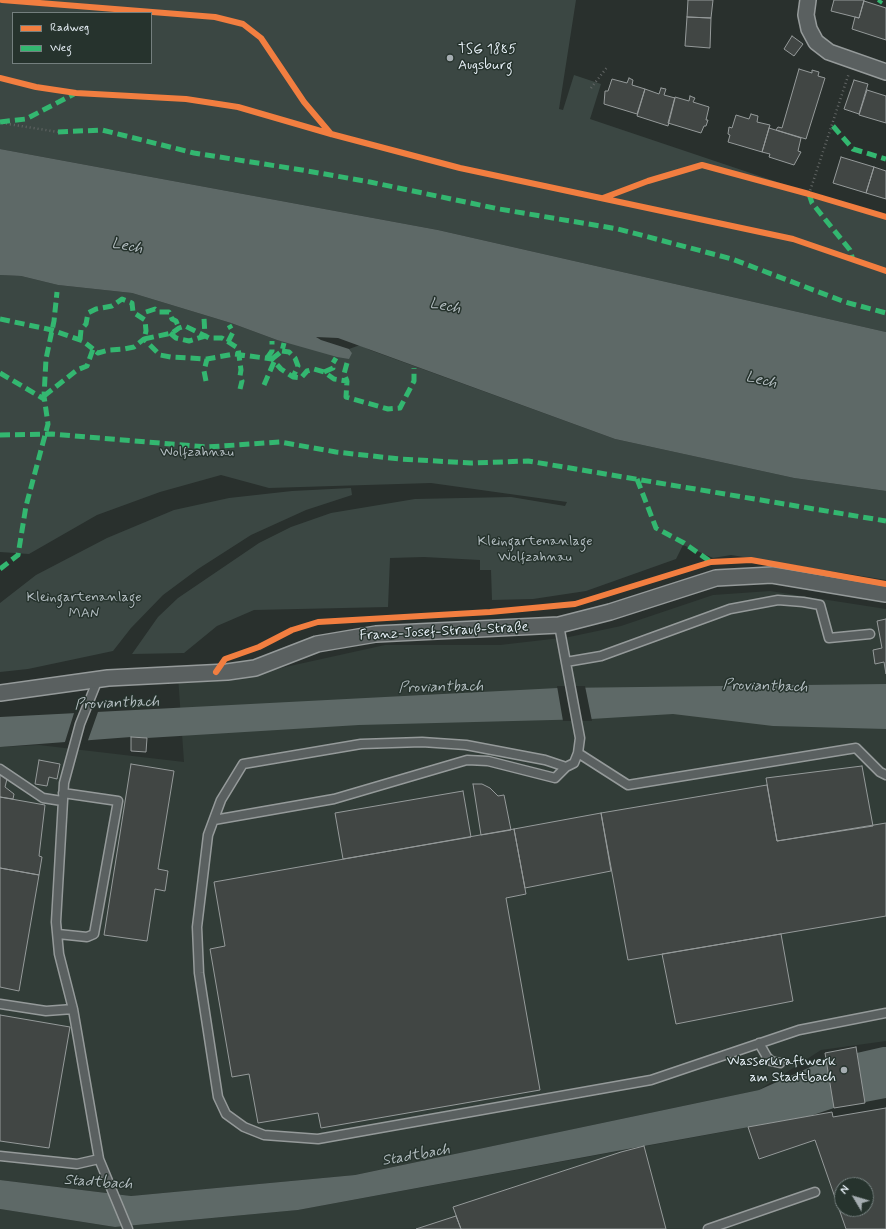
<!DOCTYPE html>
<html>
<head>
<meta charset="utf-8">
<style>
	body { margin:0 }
	#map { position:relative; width:886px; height:1229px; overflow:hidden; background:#29302d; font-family:Mynerve,sans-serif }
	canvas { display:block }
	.legend { position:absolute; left:12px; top:12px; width:140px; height:52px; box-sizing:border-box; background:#26332d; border:1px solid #747f7e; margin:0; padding:5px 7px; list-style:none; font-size:12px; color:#e8f1f8 }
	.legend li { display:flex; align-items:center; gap:8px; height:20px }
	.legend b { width:20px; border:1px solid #747f7e }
	.north { position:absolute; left:834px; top:1177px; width:40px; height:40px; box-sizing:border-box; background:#26332d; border:1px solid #747f7e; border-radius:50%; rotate:308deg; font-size:11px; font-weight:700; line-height:16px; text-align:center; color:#e8f1f8 }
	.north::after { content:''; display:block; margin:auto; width:14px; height:18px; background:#a5adb1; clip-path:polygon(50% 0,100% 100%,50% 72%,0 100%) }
</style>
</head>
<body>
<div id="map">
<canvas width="886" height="1229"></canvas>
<ul class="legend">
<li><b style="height:5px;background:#f27e40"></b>Radweg</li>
<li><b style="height:5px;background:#33b770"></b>Weg</li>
</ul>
<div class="north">N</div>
</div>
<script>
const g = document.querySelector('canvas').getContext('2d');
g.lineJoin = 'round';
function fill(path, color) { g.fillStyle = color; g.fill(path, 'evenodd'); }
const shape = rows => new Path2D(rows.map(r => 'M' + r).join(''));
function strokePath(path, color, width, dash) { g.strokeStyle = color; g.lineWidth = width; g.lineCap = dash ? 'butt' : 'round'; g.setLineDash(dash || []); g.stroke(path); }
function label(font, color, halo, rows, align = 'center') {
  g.font = font + ' Mynerve,sans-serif'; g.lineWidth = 3; g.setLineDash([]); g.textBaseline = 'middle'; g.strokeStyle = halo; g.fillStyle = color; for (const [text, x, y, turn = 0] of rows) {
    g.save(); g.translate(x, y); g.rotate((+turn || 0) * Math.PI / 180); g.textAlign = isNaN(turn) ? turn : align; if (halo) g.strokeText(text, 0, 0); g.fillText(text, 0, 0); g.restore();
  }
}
fill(shape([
	[770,591,886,609,886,1041,821,1050,759,1090,355,1175,131,1196,0,1180,0,747,39,745,184,762,178,676,231,679,385,645,500,645,569,637,621,626,713,595],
	[886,1108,886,1229,0,1229,0,1209,115,1227,298,1210,810,1116,832,1112,833,1117],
	[842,1185,866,1185,866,1209,842,1209]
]), '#323d38');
fill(shape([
	[0,0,576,0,559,109,563,110,574,75,601,84,590,119,804,191,886,217,886,332,438,230,0,149],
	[13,13,151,13,151,63,13,63],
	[0,275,21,276,58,285,132,293,231,323,277,340,352,353,349,349,360,345,370,350,615,439,794,478,886,491,886,580,731,555,713,558,683,545,676,559,586,591,533,599,492,600,491,570,480,570,480,560,424,557,390,558,388,607,254,610,217,626,184,653,132,654,158,617,178,598,259,543,291,527,331,513,415,499,511,497,565,506,567,502,431,483,269,488,221,475,160,492,97,515,29,554,0,552],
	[351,488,352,495,306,510,251,535,198,569,163,595,131,628,113,651,28,669,0,672,0,603,36,575,107,538,174,510,229,498,292,491]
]), '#3b4743');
fill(shape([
	[0,149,438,230,886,332,886,491,794,478,615,439,338,338,316,337,321,340,349,349,352,353,349,359,337,357,277,340,231,323,132,293,58,285,21,276,0,275],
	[886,684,886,729,773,726,673,714,591,719,359,725,147,738,131,737,0,747,0,717,558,688],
	[883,1047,886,1047,886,1098,834,1108,810,1116,644,1146,298,1210,115,1227,0,1209,0,1180,131,1196,355,1175,759,1090,826,1060]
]), '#5e6967');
fill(shape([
	[557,686,585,686,592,721,563,721],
	[99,709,87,743,64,745,75,710]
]), '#29302d');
const building = shape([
	[688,0,713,0,711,18,687,17,688,0],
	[834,0,864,0,859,18,831,11,834,0],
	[864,1,886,8,886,40,852,29,855,17,859,18,864,1],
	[687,17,711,18,710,48,685,46,687,17],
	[792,36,803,44,794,56,784,49,792,36],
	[799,69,812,73,812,70,819,72,818,76,825,78,806,139,776,130,778,127,782,128,799,69],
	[629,78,633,80,632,85,645,89,637,114,604,104,605,91,608,91,612,79,627,83,629,78],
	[854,80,868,84,859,114,844,109,854,80],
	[661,88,666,89,664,95,675,98,668,126,637,116,645,89,659,94,661,88],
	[867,90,886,96,886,123,859,115,867,90],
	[690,96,695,98,693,102,709,107,706,120,708,120,706,126,704,126,701,133,668,123,675,97,689,101,690,96],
	[751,114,758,116,757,122,770,125,762,152,728,142,730,135,728,134,729,127,732,128,736,115,749,119,751,114],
	[769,128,801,138,798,151,801,152,794,165,769,157,770,154,762,152,769,128],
	[841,157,874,167,866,193,833,183,841,157],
	[874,167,886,171,886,199,866,193,874,167],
	[886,619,886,674,884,662,875,664,873,650,882,648,877,621,886,619],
	[131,737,147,738,146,752,131,751,131,737],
	[39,760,60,764,57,779,49,777,47,786,35,784,39,760],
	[131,764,174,771,158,869,168,871,165,891,155,889,147,941,104,935,131,764],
	[862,766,873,826,777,841,766,778,862,766],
	[0,774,7,779,5,787,14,794,13,799,0,797,0,774],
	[473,784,482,784,490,788,498,796,504,795,511,830,481,835,473,784],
	[767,785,777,841,886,823,886,916,628,960,601,813,767,785],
	[463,791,471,837,343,859,335,813,463,791],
	[0,797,45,805,39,856,42,857,39,875,0,868,0,797],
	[601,813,611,871,525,888,514,829,601,813],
	[514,829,526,894,506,898,540,1090,321,1128,318,1113,258,1123,249,1074,232,1077,210,949,225,946,214,882,514,829],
	[0,868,39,875,19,991,0,987,0,868],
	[781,934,793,1001,676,1024,662,954,781,934],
	[0,1015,70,1027,49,1148,0,1141,0,1015],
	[856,1047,865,1103,834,1108,825,1053,856,1047],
	[886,1108,886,1229,846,1229,815,1140,759,1159,748,1127,832,1112,833,1117,886,1108],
	[842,1185,866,1185,866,1209,842,1209,842,1185],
	[644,1146,666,1229,461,1229,453,1207,621,1152,644,1146],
	[456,1216,461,1229,416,1229,456,1216]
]);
fill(building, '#414644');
strokePath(building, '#959a9a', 1);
const service = shape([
	[559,625,580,738,578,753,574,763,566,767,545,760,466,745,422,742,361,744,243,764,221,800,208,835,197,927,199,973,218,1097,226,1114,244,1127,264,1135,318,1139,651,1080,799,1030,886,1013],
	[566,662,601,656,730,609,778,600,803,602,820,605,829,638,870,634],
	[98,679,80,724,64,783,56,922,59,954,73,1009,99,1159,128,1229],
	[578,753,628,785,856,748,880,772,886,775],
	[0,769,43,798,62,801],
	[214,820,334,799,467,760,488,761,555,778,566,767],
	[58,934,87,937,94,934,118,801,63,793],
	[0,1004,46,1011,73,1009],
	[759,1043,767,1057,771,1061,780,1063],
	[0,1156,77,1164,99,1159],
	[708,1229,815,1192]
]);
const minor = shape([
	[808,0,806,15,809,29,816,42,829,52,886,72],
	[0,693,108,678,227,672,255,668,317,644,376,634,559,625,610,612,716,578,772,575,886,594]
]);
strokePath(service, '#959a9a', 11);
strokePath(minor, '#959a9a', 18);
strokePath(shape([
	[40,0,44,3],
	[591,88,608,66],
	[2,123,58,132],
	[809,194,849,73]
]), '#626665', 2.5, [1, 3]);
strokePath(service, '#5a6060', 8);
strokePath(minor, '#5a6060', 15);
strokePath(shape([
	[879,3,881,0],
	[0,122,26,119,74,94],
	[833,126,853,149,886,159],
	[58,132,102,130,194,153,302,170,370,182,499,209,618,229,732,259,845,302,886,313],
	[809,194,812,203,850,250,853,260],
	[146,312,155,309,159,312,169,312,172,319,176,321,179,328],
	[0,319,52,330,83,341,93,349],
	[170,333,176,338,189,341,205,336,204,318],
	[80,340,81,330,86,324,88,313,96,309,112,306,122,299,132,303,133,312,145,320,146,331,144,339,172,333,179,328,185,326,209,338,222,338,238,348,241,370,240,376,242,381,240,389],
	[228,342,233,332,229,325],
	[282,351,289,352,295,358,298,366,293,377],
	[267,358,272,351,272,341],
	[272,359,282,351,284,343],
	[347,363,344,374,347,381],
	[324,372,333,368,333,363,336,358],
	[0,373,44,399],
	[206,381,204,371,207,359],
	[264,385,274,362],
	[44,396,77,370,87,366,93,349,98,353,109,350,124,349,134,347,144,339,160,355,171,357,207,359,234,354,272,359,281,369,293,377,301,378,307,371,314,369,324,372,334,379,347,381,346,397,388,409,400,408,414,381,414,368],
	[0,435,52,434,207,447,280,442,336,452,400,459,471,463,528,461,886,521],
	[637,479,656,528,684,543,711,562],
	[0,569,18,555,26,506,48,424,44,396,46,359,54,321,57,292]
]), '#33b770', 5, [10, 5]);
strokePath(shape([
	[2,0,215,17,243,24,261,38,304,102,331,134],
	[0,78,36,87,76,93,186,99,238,107,331,134,460,168,793,239,886,271],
	[603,198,648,181,702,165,809,194,886,217],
	[216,672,225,659,259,647,292,630,318,622,490,612,575,604,711,562,751,560,886,584]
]), '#f27e40', 6);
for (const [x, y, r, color] of [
	[450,58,4,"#a5adb1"],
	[844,1070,4,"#a5adb1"]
]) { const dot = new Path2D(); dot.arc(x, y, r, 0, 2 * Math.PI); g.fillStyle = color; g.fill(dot); strokePath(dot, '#26332d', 1.5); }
label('14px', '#e8f1f8', '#26332d', [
	["TSG 1885",458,50],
	["Augsburg",458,66],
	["Wasserkraftwerk",836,1062,"right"],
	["am Stadtbach",836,1078,"right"]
], 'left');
label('14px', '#b5bfc3', '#26332d', [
	["Wolfzahnau",197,453],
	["Kleingartenanlage",535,542],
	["Wolfzahnau",535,558],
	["Kleingartenanlage",84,598],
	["MAN",84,614]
]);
label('14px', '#e8f1f8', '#26332d', [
	["Franz-Josef-Strauß-Straße",444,632,-3]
]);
label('italic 15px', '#b3bdc0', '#26332d', [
	["Lech",127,247,11],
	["Lech",445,307,11],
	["Lech",761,381,14],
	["Proviantbach",765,687,2],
	["Proviantbach",441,688,-1],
	["Proviantbach",117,704,-2],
	["Stadtbach",416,1156,-10],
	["Stadtbach",98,1183,4]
]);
</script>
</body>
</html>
